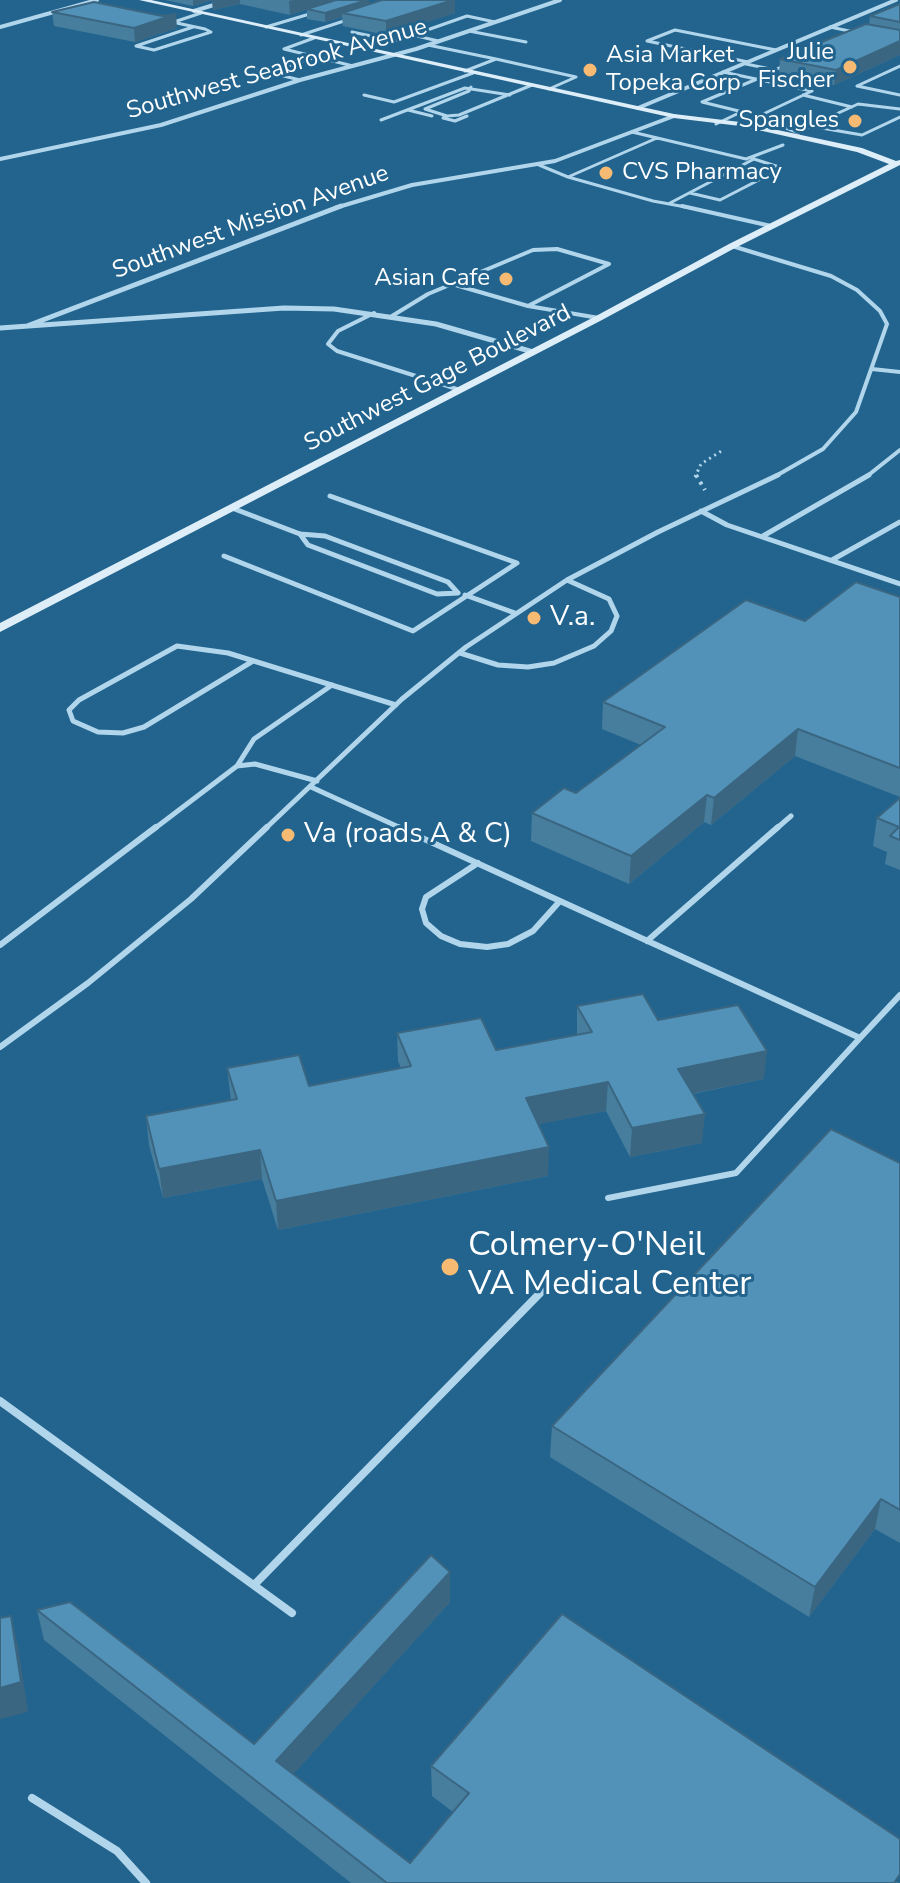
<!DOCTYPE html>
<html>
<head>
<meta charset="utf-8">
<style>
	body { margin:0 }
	canvas { display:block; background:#22648e }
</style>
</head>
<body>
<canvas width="900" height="1883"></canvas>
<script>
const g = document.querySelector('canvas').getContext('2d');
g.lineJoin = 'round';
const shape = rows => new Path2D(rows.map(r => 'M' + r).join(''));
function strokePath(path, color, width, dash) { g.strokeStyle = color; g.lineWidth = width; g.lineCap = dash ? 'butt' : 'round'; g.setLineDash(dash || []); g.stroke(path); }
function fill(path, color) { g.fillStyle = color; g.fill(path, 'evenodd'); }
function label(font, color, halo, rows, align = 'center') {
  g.font = font + ' "Nunito Sans",sans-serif'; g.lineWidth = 6; g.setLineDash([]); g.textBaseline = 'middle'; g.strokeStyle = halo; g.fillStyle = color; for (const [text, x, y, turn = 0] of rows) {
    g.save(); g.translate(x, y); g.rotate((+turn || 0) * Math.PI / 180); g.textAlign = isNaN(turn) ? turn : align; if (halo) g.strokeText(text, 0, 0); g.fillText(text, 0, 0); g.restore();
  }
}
strokePath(shape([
	[695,477,701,464,723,450]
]), '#b1d6ec', 3, [2, 4]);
strokePath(shape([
	[696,475,705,490]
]), '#b1d6ec', 4, [3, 5]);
strokePath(shape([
	[172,22,205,29,211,32,154,50,136,46,193,27],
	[174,22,201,13],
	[266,27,313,13],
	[830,27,854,32],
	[469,31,526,42],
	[352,32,395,41,413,35],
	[301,35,347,20],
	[314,38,284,49,353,66],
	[438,41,413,35,467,16,495,22],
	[428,45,496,59,465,71],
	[496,59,576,77,549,89],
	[748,62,647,41,675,30,776,50],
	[746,64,775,70,785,65],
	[247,67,300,80],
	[723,72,812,91],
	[278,74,285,67,313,58],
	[757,79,702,102,759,116,812,91],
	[857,86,900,66],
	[857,86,900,95],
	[471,87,469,91,425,109,447,116,459,115,532,85],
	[364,95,394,102,473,73],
	[803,95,852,107],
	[408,110,432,116],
	[443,118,455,121,467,116],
	[381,120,465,88,510,95],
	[716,124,741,112],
	[786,128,799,133,810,126,862,135,900,117],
	[786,128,810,126,858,104,900,109],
	[632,132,746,159,783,145],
	[657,138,568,177,653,201,691,208],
	[539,165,568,177],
	[670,203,754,159,782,168,720,200,690,193]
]), '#b1d6ec', 3);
strokePath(shape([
	[682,206,771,226],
	[732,246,831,276,857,290,880,311,887,324,856,412,823,449,774,477],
	[452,284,533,250,557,249,609,264,528,306,599,318],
	[374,313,338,331,328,344,337,351,460,390],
	[392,316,428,294,452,284,528,306],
	[872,369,900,372],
	[866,477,900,450]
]), '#b1d6ec', 4);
strokePath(shape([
	[232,508,300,534],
	[701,511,727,525,900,584],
	[300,534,325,536,448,582,458,593,437,594,308,545,300,534],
	[763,536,869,475],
	[224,556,413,631,517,563,330,496],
	[832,560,900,522],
	[465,595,515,613],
	[460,653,498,665,528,667,554,663,594,646,611,631,617,616,609,599,567,580],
	[253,661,144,727,123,733,98,732,73,721,69,710,79,700,177,646,228,653,396,705],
	[237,766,254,739,332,685],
	[311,787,403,829],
	[154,829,237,766,255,764,317,781],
	[265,829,402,699,466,647,567,580,658,532,778,475],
	[776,829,791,816]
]), '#b1d6ec', 5);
strokePath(shape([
	[398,827,860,1038,736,1173,608,1198],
	[478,863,426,897,422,909,426,923,441,936,460,944,487,947,508,944,533,931,560,901],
	[647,941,778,827],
	[0,945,156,827],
	[860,1038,900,995],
	[0,1047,88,983,191,899,267,827]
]), '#b1d6ec', 6);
strokePath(shape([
	[0,1401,292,1613],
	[254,1585,548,1285],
	[32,1798,117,1851,146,1883]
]), '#b1d6ec', 8);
strokePath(shape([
	[194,11,230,0],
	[0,27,97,0],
	[638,108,896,0],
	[0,159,161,125,300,80,416,49,560,0],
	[335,208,412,185,555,161,674,116]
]), '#b1d6ec', 4);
strokePath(shape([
	[27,326,341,206],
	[0,328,284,308,334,309,436,324,533,352]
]), '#b1d6ec', 5);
fill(shape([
	[139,0,151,0,674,114,740,122,862,148,896,161,900,160,900,165,735,248,602,320,0,632,0,623,596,316,729,244,889,164,857,152,740,126,674,118,139,0]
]), '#ddeef9');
fill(shape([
	[165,0,336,0,290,15,240,4,213,10,212,0,193,6],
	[336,0,369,0,369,4,380,0,455,0,455,13,386,35,343,26,342,17,325,22,307,19,307,9],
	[900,4,900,55,834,85,779,74,780,59,869,25,870,16],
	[52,12,177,28,135,42,54,26],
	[900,597,900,797,795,756,711,825,704,822,629,884,531,841,532,813,576,793,641,745,602,729,603,702,805,621],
	[900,798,900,870,885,864,887,852,873,846,877,818],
	[577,1006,658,1020,764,1079,693,1094,702,1143,630,1157,606,1111,538,1124,548,1176,278,1230,262,1179,163,1198,149,1145,146,1116,231,1100,227,1068,309,1086,401,1068,398,1061,397,1033,496,1050,577,1035],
	[900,1163,900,1543,875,1529,809,1617,550,1457,552,1426],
	[450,1602,293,1774,410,1863,453,1812,432,1796,431,1766,900,1883,351,1883,44,1640,37,1610,254,1744]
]), '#477e9e');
fill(shape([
	[193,0,240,0,240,4,213,10,212,0,193,6],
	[294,0,336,0,290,15,289,1],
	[367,0,369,0,369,8,342,13,342,17,325,22,325,13],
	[455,0,455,13,386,35,386,21],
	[176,14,177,28,135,42,134,28],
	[900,41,900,55,834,85,836,70],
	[798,729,795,756,711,825,714,798],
	[707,795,704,822,629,884,631,856],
	[767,1051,764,1079,676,1097,678,1069],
	[608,1082,606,1111,525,1127,526,1098],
	[705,1114,702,1143,630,1157,632,1128],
	[549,1147,548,1176,278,1230,276,1201],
	[260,1150,262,1179,163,1198,159,1169],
	[881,1499,875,1529,809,1617,815,1587],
	[450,1572,450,1602,279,1790,276,1761],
	[11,1616,18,1646,28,1712,0,1719,0,1688]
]), '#3a6681');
const building = shape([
	[336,0,367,0,325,13,307,9,336,0],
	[382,0,453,0,386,21,342,13,382,0],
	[94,2,162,16,176,14,134,28,52,12,94,2],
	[900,4,900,22,870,16,900,4],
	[866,24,900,30,900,41,836,70,780,59,866,24],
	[856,582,900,597,900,768,798,729,714,798,707,795,631,856,532,813,564,788,576,793,665,727,603,702,746,600,805,621,856,582],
	[900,798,900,840,890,836,899,827,877,818,900,798],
	[643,994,658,1020,738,1005,767,1051,678,1069,705,1114,632,1128,608,1082,526,1098,549,1147,276,1201,260,1150,159,1169,146,1116,237,1099,227,1068,299,1055,309,1086,411,1066,397,1033,481,1018,496,1050,592,1032,577,1006,643,994],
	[831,1129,900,1163,900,1510,881,1499,815,1587,552,1426,831,1129],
	[431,1555,450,1572,276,1761,410,1863,469,1793,431,1766,562,1614,900,1839,900,1874,894,1883,387,1883,37,1610,70,1602,254,1744,431,1555],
	[11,1616,21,1682,0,1688,0,1618,11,1616]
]);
fill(building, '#5392b8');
strokePath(building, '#3a6681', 2);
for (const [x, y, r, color] of [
	[850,67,8,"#f7ba73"],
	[590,70,8,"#f7ba73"],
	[855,121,8,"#f7ba73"],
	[606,173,8,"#f7ba73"],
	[506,279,8,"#f7ba73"],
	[534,618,8,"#f7ba73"],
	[288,835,8,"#f7ba73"],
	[450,1267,10,"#f7ba73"]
]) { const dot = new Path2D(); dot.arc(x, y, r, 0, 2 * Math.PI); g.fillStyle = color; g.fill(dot); strokePath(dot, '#22648e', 3); }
label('24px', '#fff', '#22648e', [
	["Julie",834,53],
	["Fischer",834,81],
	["Asia Market",606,56,"left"],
	["Topeka Corp",606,84,"left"],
	["Spangles",839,121],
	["CVS Pharmacy",622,173,"left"],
	["Asian Cafe",490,279]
], 'right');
label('24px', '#fff', '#22648e', [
	["Southwest Seabrook Avenue",277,70,-16],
	["Southwest Mission Avenue",251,223,-20],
	["Southwest Gage Boulevard",438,379,-27]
]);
label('28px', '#fff', '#22648e', [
	["V.a.",550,618],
	["Va (roads A & C)",304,835]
], 'left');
label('34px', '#fff', '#22648e', [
	["Colmery-O'Neil",468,1247],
	["VA Medical Center",468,1286]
], 'left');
</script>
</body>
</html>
